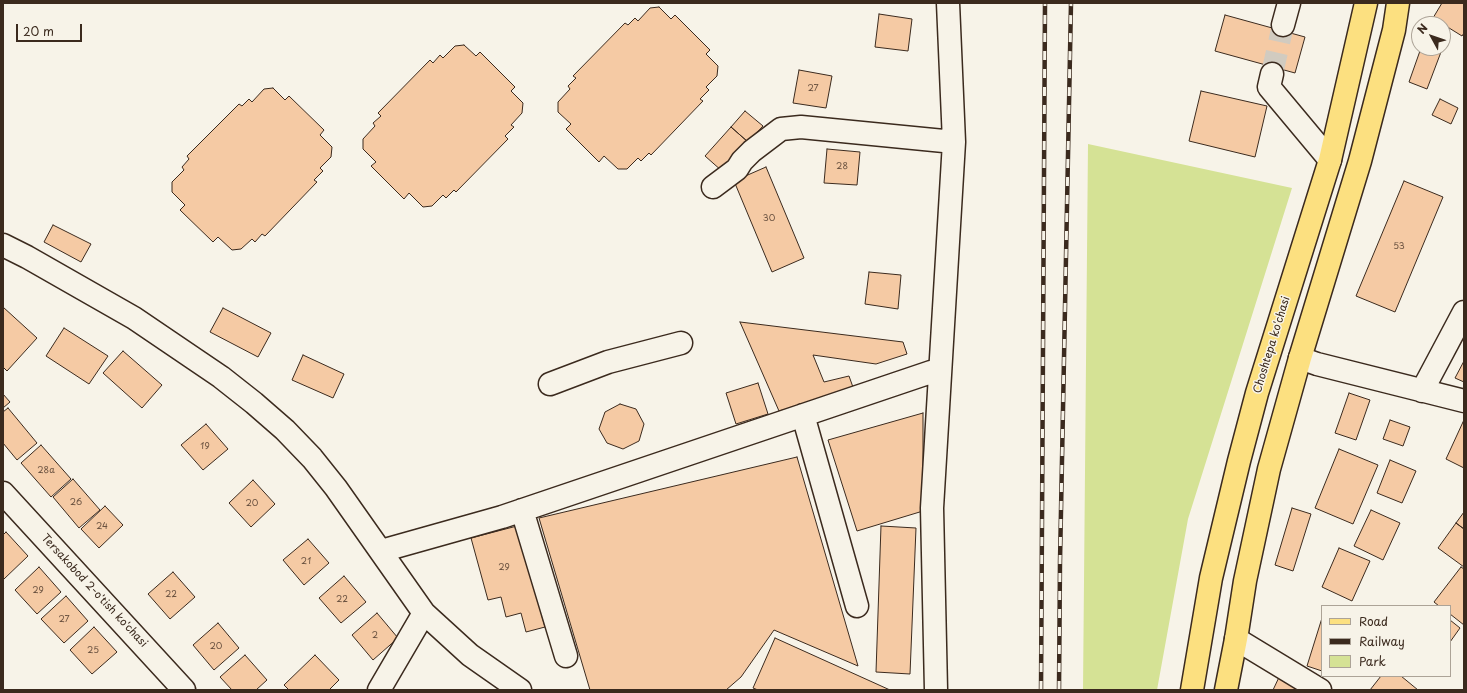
<!DOCTYPE html>
<html>
<head>
<meta charset="utf-8">
<style>
	body { margin:0 }
	#map { position:relative; width:1467px; height:693px; overflow:hidden; background:#f7f3e8; font-family:"Playpen Sans",sans-serif }
	canvas { display:block }
	.frame { position:absolute; inset:0; border:4px solid #3b2a1e; pointer-events:none }
	.legend { position:absolute; left:1321px; top:605px; width:130px; height:72px; box-sizing:border-box; background:#f7f3e8; border:1px solid #aca397; margin:0; padding:5px 7px; list-style:none; font-size:12px; color:#3b2a1e }
	.legend li { display:flex; align-items:center; gap:8px; height:20px }
	.legend b { width:20px; border:1px solid #aca397 }
	.north { position:absolute; left:1411px; top:16px; width:40px; height:40px; box-sizing:border-box; background:#f7f3e8; border:1px solid #aca397; border-radius:50%; rotate:310deg; font-size:11px; font-weight:700; line-height:16px; text-align:center; color:#3b2a1e }
	.north::after { content:''; display:block; margin:auto; width:14px; height:18px; background:#3b2a1e; clip-path:polygon(50% 0,100% 100%,50% 72%,0 100%) }
	.scale { position:absolute; left:16px; top:24px; width:66px; height:18px; box-sizing:border-box; border:2px solid #3b2a1e; border-top:0; padding-left:5px; font-size:12px; line-height:14px; white-space:nowrap; color:#3b2a1e; -webkit-text-stroke:3px #f7f3e8; paint-order:stroke }
</style>
</head>
<body>
<div id="map">
<canvas width="1467" height="693"></canvas>
<div class="frame"></div>
<ul class="legend">
<li><b style="height:5px;background:#fce080"></b>Road</li>
<li><b style="height:5px;background:#3b2a1e"></b>Railway</li>
<li><b style="height:11px;background:#d5e295"></b>Park</li>
</ul>
<div class="north">N</div>
<div class="scale">20 m</div>
</div>
<script>
const g = document.querySelector('canvas').getContext('2d');
g.lineJoin = 'round';
function fill(path, color) { g.fillStyle = color; g.fill(path, 'evenodd'); }
const shape = rows => new Path2D(rows.map(r => 'M' + r).join(''));
function strokePath(path, color, width, dash) { g.strokeStyle = color; g.lineWidth = width; g.lineCap = dash ? 'butt' : 'round'; g.setLineDash(dash || []); g.stroke(path); }
function label(font, color, halo, rows, align = 'center') {
  g.font = font + ' "Playpen Sans",sans-serif'; g.lineWidth = 3; g.setLineDash([]); g.textBaseline = 'middle'; g.strokeStyle = halo; g.fillStyle = color; for (const [text, x, y, turn = 0] of rows) {
    g.save(); g.translate(x, y); g.rotate((+turn || 0) * Math.PI / 180); g.textAlign = isNaN(turn) ? turn : align; if (halo) g.strokeText(text, 0, 0); g.fillText(text, 0, 0); g.restore();
  }
}
fill(shape([
	[1088,144,1292,188,1188,519,1157,690,1083,690]
]), '#d5e295');
const building = shape([
	[1442,3,1464,3,1464,33,1462,36,1433,18,1442,3],
	[659,7,671,19,675,15,710,50,706,54,718,66,717,76,706,87,709,90,700,99,703,101,651,155,649,153,641,161,638,158,627,169,618,169,604,156,599,162,566,129,571,124,558,112,558,102,570,89,568,86,576,78,573,76,625,23,628,25,635,18,638,21,650,8,659,7],
	[879,14,912,19,908,51,875,47,879,14],
	[1225,15,1305,37,1295,73,1215,51,1225,15],
	[464,45,476,56,480,52,515,87,511,91,523,103,522,113,511,125,514,127,505,136,508,139,456,192,454,190,446,198,443,195,432,206,423,207,409,193,404,199,371,166,376,162,363,149,363,139,375,126,373,123,381,116,378,113,430,60,433,63,440,55,443,58,455,46,464,45],
	[1421,48,1431,48,1441,52,1427,89,1409,82,1421,48],
	[799,70,832,76,826,108,793,103,799,70],
	[273,88,285,100,289,96,324,130,320,135,332,147,331,157,320,168,323,171,314,180,317,182,265,236,262,234,255,242,252,239,241,249,232,250,218,237,213,242,180,210,185,205,172,192,172,182,184,170,182,167,189,159,187,156,239,104,242,106,249,99,252,102,264,89,273,88],
	[1201,91,1267,106,1255,157,1189,141,1201,91],
	[1440,99,1458,108,1451,124,1432,115,1440,99],
	[745,111,763,126,748,142,731,127,745,111],
	[731,127,748,142,722,171,705,156,731,127],
	[827,149,860,152,857,185,824,183,827,149],
	[766,167,804,258,772,272,734,181,766,167],
	[1404,181,1443,197,1395,312,1356,296,1404,181],
	[53,225,91,244,81,262,44,242,53,225],
	[869,272,901,275,898,309,865,304,869,272],
	[3,307,37,338,7,371,3,367,3,307],
	[223,308,271,333,258,357,210,332,223,308],
	[740,322,903,342,907,354,876,364,813,355,824,382,849,376,854,390,779,411,740,322],
	[64,328,108,356,89,384,46,356,64,328],
	[123,351,162,385,142,408,103,373,123,351],
	[303,355,344,374,333,398,292,380,303,355],
	[1464,361,1464,382,1455,378,1464,361],
	[758,383,768,414,736,424,726,393,758,383],
	[1349,393,1370,400,1356,440,1335,433,1349,393],
	[3,394,10,402,3,408,3,394],
	[620,404,636,409,644,424,639,441,623,449,607,443,599,429,605,412,620,404],
	[8,408,37,443,17,460,3,443,3,412,8,408],
	[923,413,923,511,857,531,828,440,923,413],
	[1390,420,1410,427,1403,446,1383,439,1390,420],
	[1463,422,1464,422,1464,468,1446,459,1463,422],
	[206,424,228,449,203,470,181,445,206,424],
	[41,445,71,479,51,497,21,463,41,445],
	[1339,449,1378,465,1353,524,1315,508,1339,449],
	[797,457,858,666,774,630,741,677,726,690,590,690,539,518,797,457],
	[1390,460,1416,471,1402,503,1377,493,1390,460],
	[73,479,100,510,79,528,53,497,73,479],
	[253,480,275,504,251,527,229,503,253,480],
	[105,506,123,525,99,548,81,529,105,506],
	[1292,508,1311,514,1293,571,1275,565,1292,508],
	[1371,510,1400,523,1383,560,1354,546,1371,510],
	[1464,512,1464,529,1456,523,1464,512],
	[1456,523,1464,529,1464,567,1438,548,1456,523],
	[517,526,545,627,526,632,521,613,506,617,501,597,488,600,471,538,517,526],
	[881,526,916,528,910,674,876,672,881,526],
	[6,532,28,556,4,579,3,577,3,535,6,532],
	[308,539,329,563,304,585,283,560,308,539],
	[1339,548,1370,561,1352,601,1322,587,1339,548],
	[39,567,61,592,37,614,15,590,39,567],
	[1461,567,1464,569,1464,625,1450,614,1450,606,1439,606,1434,602,1461,567],
	[173,572,195,597,170,619,148,594,173,572],
	[344,576,366,602,341,623,319,598,344,576],
	[66,596,88,621,64,643,41,619,66,596],
	[377,613,398,638,373,660,352,635,377,613],
	[1322,618,1322,671,1307,666,1322,618],
	[1450,620,1460,628,1450,642,1450,620],
	[218,623,239,648,214,670,193,645,218,623],
	[94,627,117,652,92,674,70,650,94,627],
	[775,638,890,690,758,690,753,688,775,638],
	[245,655,267,680,256,690,232,690,220,677,245,655],
	[315,655,339,680,329,690,289,690,284,685,315,655],
	[1281,673,1317,690,1273,690,1281,673],
	[1381,676,1401,676,1418,690,1370,690,1381,676]
]);
fill(building, '#f5caa4');
strokePath(building, '#3b2a1e', 1);
strokePath(shape([
	[1272,74,1283,25]
]), '#d1cbc0', 22, [22, 11]);
const minor = shape([
	[1283,25,1289,3],
	[1272,74,1269,87,1330,160],
	[713,187,737,169,742,161,752,151,781,129,801,127,954,142],
	[3,245,27,257,134,318,221,377,254,403,285,430,312,458,336,488,424,613,470,655,520,690],
	[1300,358,1317,364,1464,401],
	[550,384,608,362,681,343],
	[1422,391,1464,312],
	[803,415,857,606],
	[3,493,184,690],
	[522,510,566,656],
	[381,551,502,517,931,372,940,371],
	[1236,639,1320,690],
	[379,690,424,613],
	[936,690,932,508,954,142,948,3]
]);
const major = shape([
	[1192,690,1211,578,1239,461,1257,393,1330,160,1366,3],
	[1226,690,1236,639,1245,581,1269,469,1300,358,1360,161,1394,30,1398,3]
]);
strokePath(minor, '#3b2a1e', 25);
strokePath(major, '#3b2a1e', 25);
strokePath(minor, '#f7f3e8', 22);
strokePath(major, '#fce080', 22);
const rail = shape([
	[1041,690,1045,3],
	[1059,690,1060,561,1071,3]
]);
strokePath(rail, '#3b2a1e', 4.5);
strokePath(rail, '#f7f3e8', 3, [9]);
label('9px', '#6a5240', null, [
	["27",813,89],
	["28",842,167],
	["30",769,219],
	["53",1399,247],
	["19",205,447],
	["28a",46,471],
	["26",76,503],
	["20",252,504],
	["24",102,527],
	["21",306,562],
	["29",504,568],
	["29",38,591],
	["22",171,595],
	["22",342,600],
	["27",64,620],
	["2",375,636],
	["20",216,647],
	["25",93,651]
]);
label('11px', '#3b2a1e', '#f7f3e8', [
	["Choshtepa ko'chasi",1272,345,-73],
	["Tersakobod 2-o'tish ko'chasi",94,591,47]
]);
</script>
</body>
</html>
